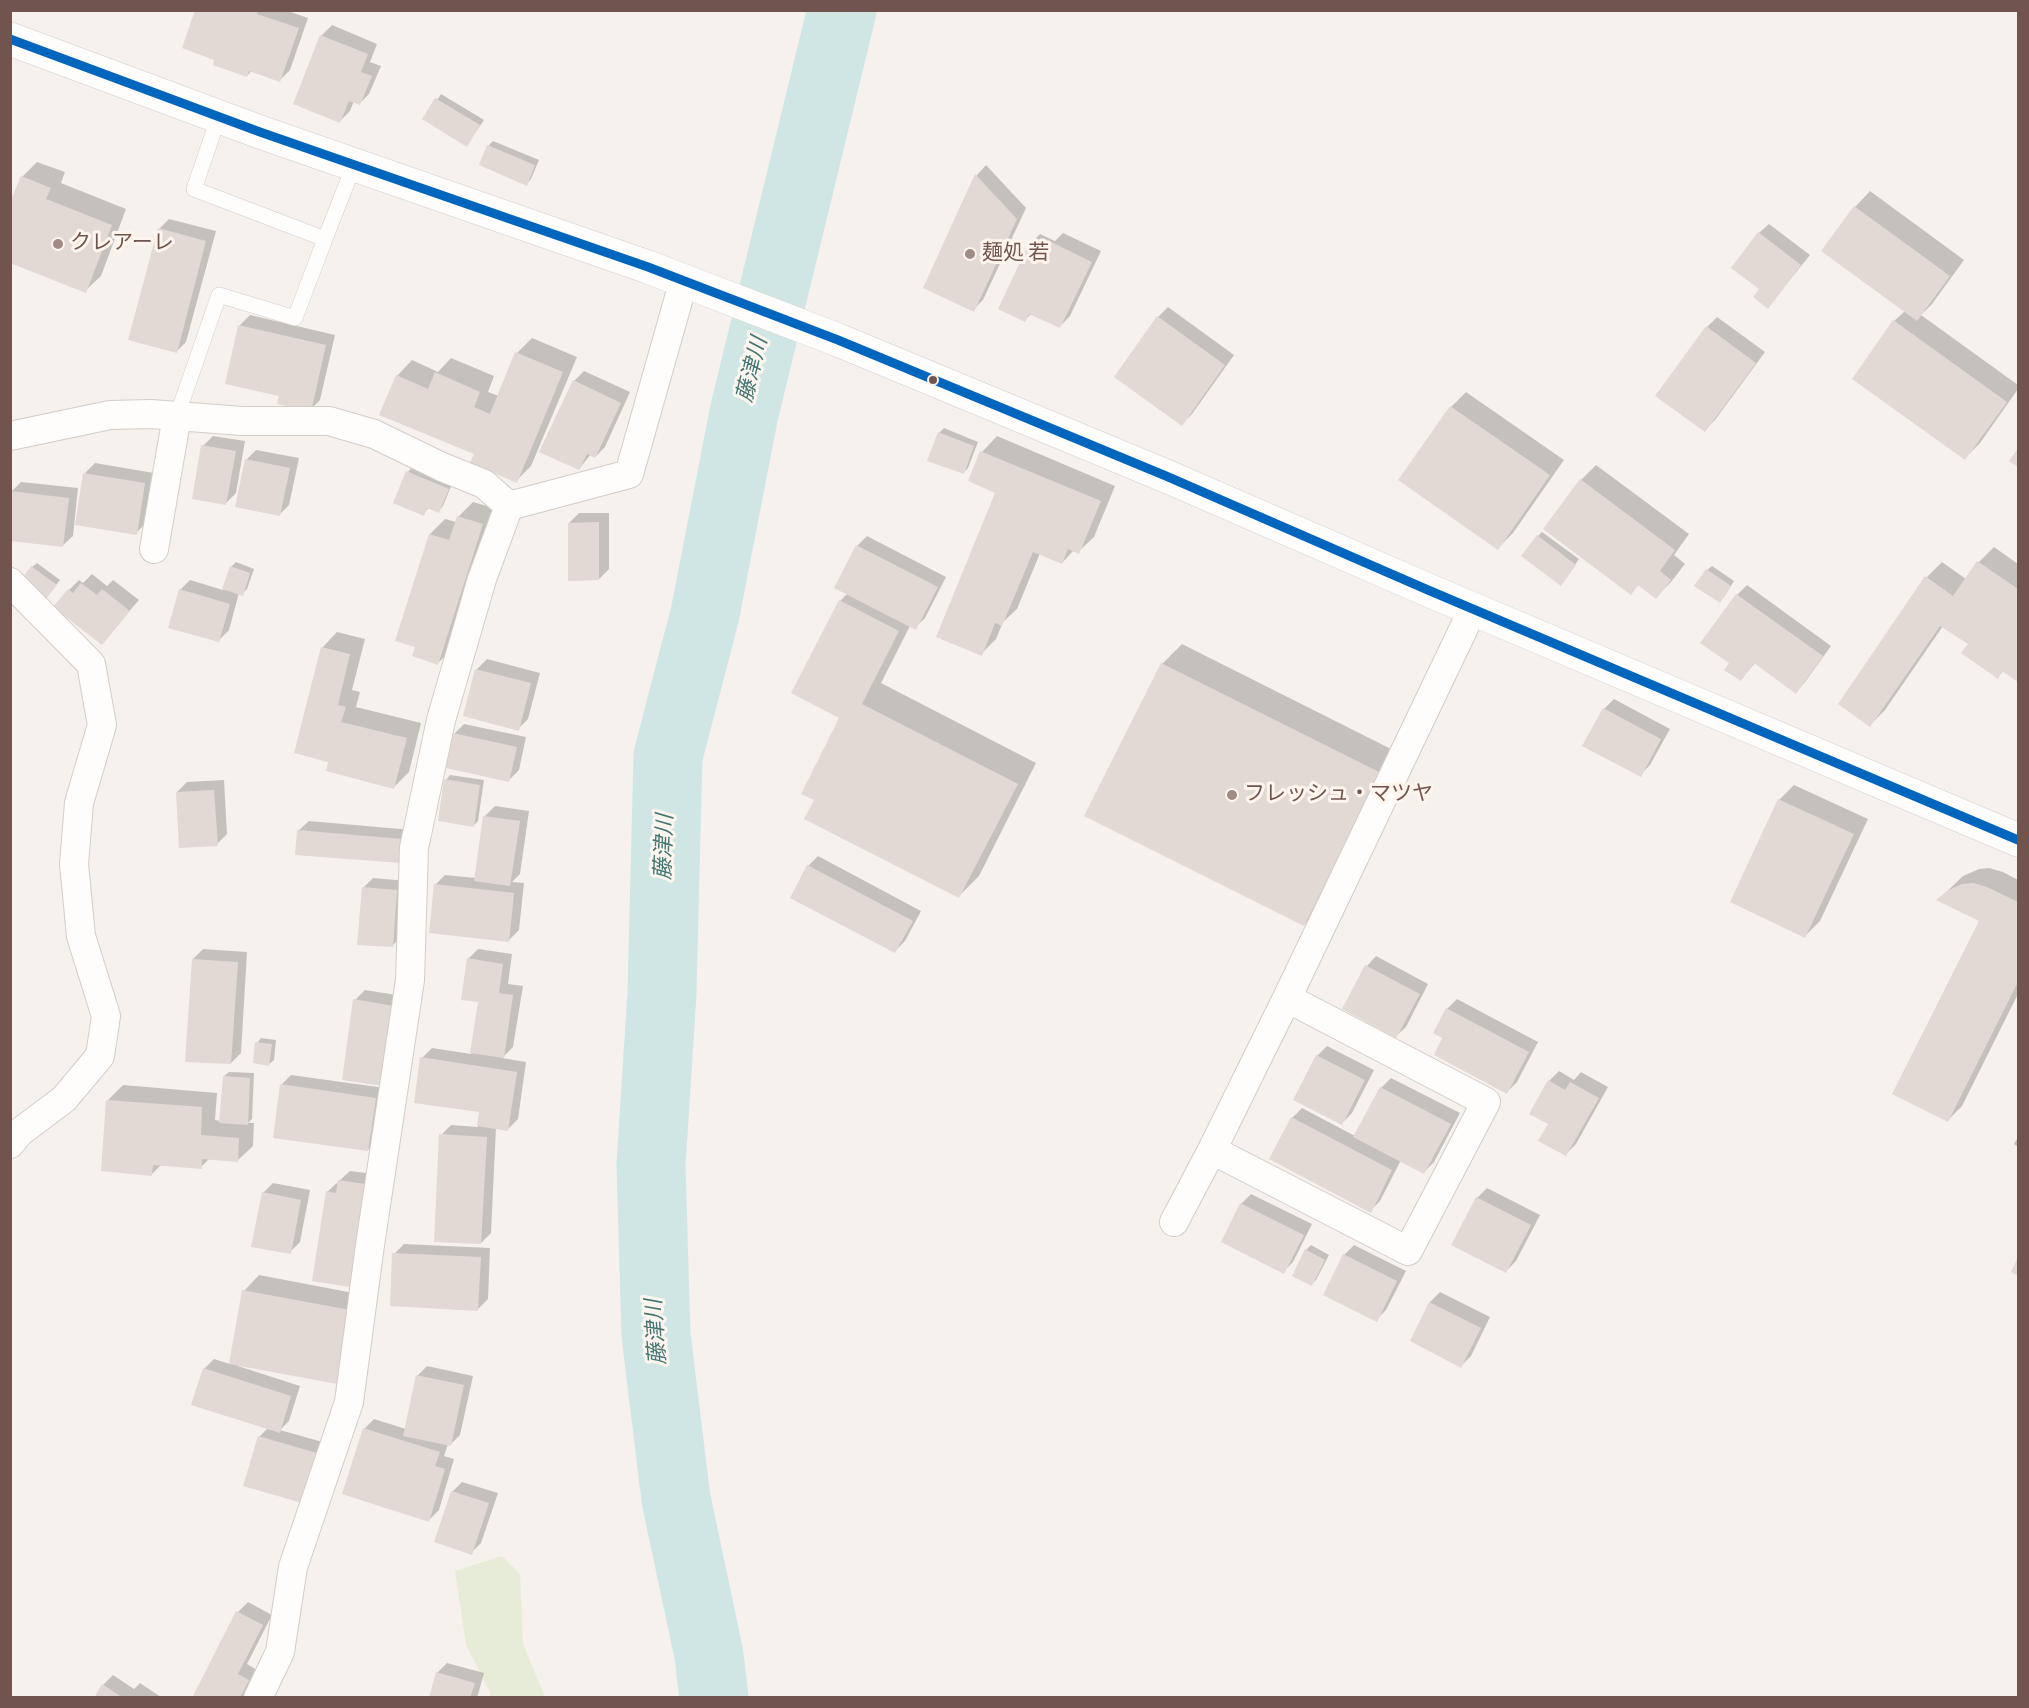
<!DOCTYPE html>
<html>
<head>
<meta charset="utf-8">
<style>
	body { margin:0 }
	#map { position:relative; width:2029px; height:1708px; overflow:hidden; background:#f6f1ec; font-family:"Source Sans 3",sans-serif }
	canvas { display:block }
	.frame { position:absolute; inset:0; border:12px solid #72544f; pointer-events:none }
</style>
</head>
<body>
<div id="map">
<canvas width="2029" height="1708"></canvas>
<div class="frame"></div>
</div>
<script>
const g = document.querySelector('canvas').getContext('2d');
g.lineJoin = 'round';
function fill(path, color) { g.fillStyle = color; g.fill(path, 'evenodd'); }
const shape = rows => new Path2D(rows.map(r => 'M' + r).join(''));
function strokePath(path, color, width, dash) { g.strokeStyle = color; g.lineWidth = width; g.lineCap = dash ? 'butt' : 'round'; g.setLineDash(dash || []); g.stroke(path); }
function label(font, color, halo, rows, align = 'center') {
  g.font = font + ' "Source Sans 3","Noto Sans JP",sans-serif'; g.lineWidth = 6; g.setLineDash([]); g.textBaseline = 'middle'; g.strokeStyle = halo; g.fillStyle = color; for (const [text, x, y, turn = 0] of rows) {
    g.save(); g.translate(x, y); g.rotate((+turn || 0) * Math.PI / 180); g.textAlign = isNaN(turn) ? turn : align; if (halo) g.strokeText(text, 0, 0); g.fillText(text, 0, 0); g.restore();
  }
}
fill(shape([
	[502,1556,520,1574,523,1644,545,1697,490,1697,490,1692,466,1645,455,1571]
]), '#e7ecd8');
fill(shape([
	[197,10,285,10,308,18,290,70,280,80,252,70,247,76,216,59],
	[332,25,377,44,370,62,381,66,369,94,359,104,354,101,350,111,340,121,295,103,322,35],
	[441,94,484,120,467,145,424,119],
	[493,141,539,160,531,179,527,184,488,146],
	[37,162,65,172,61,183,126,209,101,276,85,291,22,177],
	[986,165,1026,208,983,300,973,310,925,287,977,175],
	[1870,191,1964,260,1932,304,1921,315,2018,385,2018,389,1980,443,1965,458,1894,321,1905,311,1823,251,1855,207],
	[169,219,216,231,186,342,176,352,159,229],
	[1769,224,1810,255,1768,307,1761,289,1759,233],
	[1063,233,1101,251,1070,316,1060,326,1032,313,1025,320,1030,244,1040,234,1055,241],
	[1168,307,1234,355,1192,414,1182,424,1158,317],
	[250,315,335,335,320,400,310,410,281,395,227,383,240,325],
	[1717,317,1765,352,1715,420,1705,430,1707,327],
	[532,338,577,357,531,466,516,481,476,454,397,376,412,360,438,372,451,358,494,376,488,392,499,396,517,353],
	[584,371,630,392,605,447,595,457,591,454,579,469,574,381],
	[1466,392,1564,460,1513,533,1498,548,1451,407],
	[944,428,978,442,968,468,964,472,939,433],
	[213,436,245,441,236,493,226,503,203,446],
	[997,436,1115,486,1094,537,1078,552,1074,550,1062,563,1040,553,1017,609,1003,622,996,639,981,654,997,492,982,452],
	[256,450,299,458,289,505,279,515,246,460],
	[95,463,154,473,146,523,136,533,85,473],
	[1596,465,1689,534,1674,555,1685,564,1671,582,1656,597,1639,584,1631,593,1581,480],
	[412,467,452,484,443,506,439,511,429,507,424,514,408,472],
	[21,482,78,488,73,536,62,546,10,493],
	[473,502,497,509,453,648,438,663,417,646,430,534,445,519,456,522,458,517],
	[579,513,609,513,609,569,599,579,569,523],
	[1542,532,1579,559,1565,579,1538,536],
	[867,536,946,577,925,618,915,628,910,626,881,683,1036,763,979,876,959,896,816,799,841,717,840,601,848,593,836,587,857,546],
	[1994,547,2018,564,2018,680,2004,670,1998,677,1970,644,1943,626,1885,710,1870,725,1927,577,1942,562,1966,579,1979,562],
	[236,562,254,569,247,589,242,594,239,593,229,630,219,640,180,590,190,580,223,590,231,567],
	[37,563,60,580,46,597,32,567],
	[1712,566,1734,581,1724,597,1707,570],
	[92,574,107,586,113,580,139,600,102,643,69,590,79,580,83,583],
	[1747,585,1831,646,1805,682,1796,692,1755,663,1741,679,1731,663,1737,595],
	[337,632,365,639,352,690,360,692,356,707,421,723,409,772,394,787,329,761,322,648],
	[1182,644,1399,753,1324,905,1304,925,1162,664],
	[487,659,540,673,528,719,518,729,465,715,477,669],
	[1614,699,1670,729,1650,765,1640,775,1604,709],
	[464,724,526,737,519,770,509,780,454,734],
	[450,775,484,780,478,821,474,825,446,780],
	[224,780,227,834,217,844,177,792,187,782],
	[1794,785,1868,819,1820,921,1805,936,1779,800],
	[495,806,529,811,520,874,512,882,524,883,519,930,509,940,435,885,445,875,476,878,485,816],
	[309,821,412,830,410,852,298,831],
	[818,856,921,911,905,941,895,951,808,866],
	[1989,868,2003,872,2018,880,2018,994,1962,1106,1947,1121,1981,921,1938,900,1963,876,1979,869],
	[373,878,407,881,402,936,392,946,363,888],
	[203,949,247,952,241,1053,231,1063,193,959],
	[478,949,512,954,508,984,523,986,513,1047,502,1058,526,1062,518,1119,508,1129,496,1127,491,1233,481,1243,441,1135,451,1125,478,1127,480,1111,422,1058,432,1048,471,1054,480,1001,468,959],
	[1376,956,1428,984,1406,1027,1396,1036,1344,1008,1367,966],
	[365,990,403,996,393,1074,355,1000],
	[1457,999,1538,1042,1517,1082,1507,1092,1444,1038,1447,1009],
	[261,1038,276,1040,274,1060,269,1064,257,1043],
	[1327,1046,1374,1070,1352,1113,1342,1123,1317,1056],
	[1559,1071,1574,1080,1581,1072,1608,1087,1576,1144,1566,1154,1550,1123,1549,1081],
	[229,1072,254,1073,252,1119,248,1123,254,1123,253,1146,237,1161,210,1158,201,1167,162,1164,152,1174,108,1100,123,1085,217,1093,215,1120,221,1121,224,1076],
	[291,1075,385,1088,378,1140,368,1150,281,1085],
	[1391,1078,1460,1113,1434,1162,1424,1172,1401,1160,1380,1201,1370,1211,1292,1118,1302,1108,1355,1136,1381,1088],
	[2018,1137,2018,1147,2014,1144],
	[350,1171,374,1174,359,1276,327,1192],
	[273,1183,310,1190,300,1242,290,1252,263,1193],
	[1487,1188,1540,1215,1516,1261,1506,1271,1477,1198],
	[1251,1194,1312,1224,1293,1262,1283,1272,1223,1241,1241,1204],
	[404,1244,490,1248,488,1299,478,1309,394,1254],
	[1311,1245,1329,1255,1316,1280,1312,1284,1306,1250],
	[1354,1245,1406,1271,1386,1310,1376,1320,1344,1255],
	[259,1275,364,1295,352,1367,238,1364,238,1366,300,1386,289,1421,280,1430,326,1443,312,1491,259,1437,268,1428,204,1369,214,1359,230,1364,244,1291],
	[1440,1292,1490,1317,1471,1356,1461,1366,1412,1340,1430,1302],
	[427,1366,473,1376,460,1435,450,1445,448,1444,444,1456,454,1459,439,1510,429,1520,364,1429,374,1419,406,1429,417,1376],
	[462,1482,498,1493,481,1543,471,1553,452,1492],
	[248,1602,272,1615,247,1664,257,1670,243,1698,194,1698,238,1612],
	[447,1663,484,1673,477,1698,430,1698,437,1673],
	[113,1675,134,1689,140,1683,161,1697,95,1698,103,1685]
]), '#0003');
strokePath(shape([
	[714,1698,709,1655,676,1499,656,1335,651,1165,662,993,668,756,705,614,744,413,842,10]
]), '#d0e6e4', 69);
fill(shape([
	[195,10,258,10,257,14,299,28,280,82,249,71,247,77,213,65,214,60,182,48],
	[320,35,368,54,361,72,372,76,360,105,349,101,340,123,293,104],
	[435,98,480,125,467,147,422,119],
	[487,145,535,165,527,186,479,165],
	[975,174,1017,219,974,312,923,288],
	[21,176,51,188,46,199,112,225,86,293,10,263,10,202],
	[1854,206,1950,276,1917,321,1821,251],
	[158,228,206,241,177,353,128,340],
	[1758,232,1801,265,1768,309,1753,297,1759,289,1731,268],
	[1051,242,1092,262,1060,328,1029,314,1025,322,998,309,1029,243,1047,252],
	[1157,316,1225,365,1182,426,1114,377],
	[1893,320,2007,402,1965,460,1852,379],
	[238,325,326,345,311,412,277,404,279,396,225,384],
	[1706,326,1756,363,1705,432,1655,396],
	[515,352,563,372,517,483,470,463,474,454,379,415,396,375,428,389,435,372,480,392,474,407,490,414],
	[573,380,621,403,595,458,587,454,579,470,539,452],
	[1450,406,1550,475,1498,550,1398,480],
	[938,432,974,446,964,474,927,461],
	[201,445,236,451,226,505,192,499],
	[2018,448,2018,467,2009,461],
	[980,451,1101,501,1079,554,1068,549,1062,564,1033,552,1002,626,995,623,982,656,936,637,995,493,968,481],
	[245,459,290,468,280,516,235,507],
	[406,471,449,489,439,513,427,508,424,516,393,503],
	[83,473,145,483,137,535,75,525],
	[1580,479,1675,550,1660,571,1671,580,1656,599,1638,585,1631,595,1543,529],
	[10,491,69,498,63,547,10,541],
	[457,516,483,524,438,665,412,656,415,647,395,641,429,534,449,540],
	[599,522,599,580,568,581,568,523],
	[1537,535,1576,565,1561,586,1521,556],
	[856,545,938,587,916,630,834,588],
	[1977,561,2018,589,2018,682,2002,671,1998,679,1961,653,1968,644,1940,626,1870,727,1838,704,1925,576,1953,596],
	[31,566,57,585,46,599,21,580],
	[230,566,250,573,243,596,222,589],
	[1706,569,1731,586,1720,603,1694,586],
	[81,583,97,595,102,589,130,611,102,645,53,607,68,589,73,593],
	[179,589,230,604,219,642,168,628],
	[1736,594,1823,656,1796,694,1754,663,1741,681,1724,670,1729,663,1700,643],
	[839,600,899,631,862,704,1018,784,959,898,804,819,814,800,801,794,839,718,791,693],
	[321,647,350,654,338,705,346,707,341,722,407,738,394,789,326,771,328,762,294,753],
	[1161,663,1381,773,1304,926,1084,816],
	[475,669,531,683,519,731,463,716],
	[1603,708,1661,739,1641,777,1582,746],
	[453,733,517,747,509,782,446,768],
	[444,779,480,785,474,827,438,821],
	[214,790,218,846,179,848,176,792],
	[1778,799,1854,834,1805,938,1730,902],
	[483,816,520,821,510,886,474,881],
	[297,830,402,839,401,863,295,855],
	[807,865,913,921,895,953,790,898],
	[1973,883,1987,887,2018,902,2018,982,1948,1122,1892,1094,1979,921,1936,900,1947,891,1962,884],
	[434,884,514,893,509,942,429,933],
	[362,887,397,890,393,947,357,945],
	[467,958,503,964,499,993,513,995,504,1058,470,1053,478,1002,461,1000],
	[192,959,238,962,231,1064,185,1062],
	[1365,965,1420,994,1396,1038,1342,1009],
	[353,999,394,1006,383,1086,342,1080],
	[1446,1008,1529,1052,1507,1094,1434,1055,1442,1038,1433,1033],
	[255,1042,272,1044,269,1066,253,1063],
	[1316,1055,1365,1080,1342,1125,1293,1100],
	[420,1057,517,1072,508,1131,477,1126,479,1112,414,1103],
	[223,1076,250,1078,248,1125,219,1123],
	[1548,1080,1565,1090,1570,1082,1599,1098,1566,1156,1538,1141,1548,1124,1529,1114],
	[280,1084,376,1098,368,1151,273,1138],
	[1380,1087,1451,1124,1424,1174,1353,1137],
	[106,1100,202,1107,201,1135,239,1138,238,1162,202,1159,202,1169,153,1165,152,1176,101,1171],
	[1291,1117,1392,1170,1371,1213,1269,1159],
	[439,1134,487,1137,481,1244,434,1242],
	[338,1180,365,1184,350,1287,312,1281,326,1191,336,1193],
	[262,1192,301,1200,291,1254,251,1247],
	[1476,1197,1531,1225,1506,1273,1451,1245],
	[1240,1203,1304,1235,1284,1274,1221,1242],
	[1305,1249,1325,1260,1312,1286,1292,1276],
	[392,1253,481,1257,478,1311,390,1306],
	[1343,1254,1397,1281,1377,1322,1323,1295],
	[2018,1257,2018,1276,2011,1272],
	[242,1290,350,1310,337,1384,229,1364],
	[1429,1302,1481,1328,1461,1368,1410,1341],
	[203,1368,291,1396,280,1433,191,1405],
	[416,1375,464,1385,451,1446,403,1436],
	[363,1428,440,1452,435,1466,445,1469,429,1522,342,1494],
	[258,1436,317,1453,302,1503,243,1486],
	[451,1491,489,1503,472,1555,434,1542],
	[236,1611,263,1625,238,1674,249,1680,240,1698,192,1698],
	[436,1672,475,1683,470,1698,429,1698],
	[102,1684,123,1698,94,1698]
]), '#e2d8d4');
const lane = shape([
	[219,116,194,189,325,239,354,165],
	[177,416,219,295,295,318,325,239]
]);
const street = shape([
	[10,436,110,415,151,414,242,421,329,421,374,434,442,467,484,484,509,506],
	[509,506,629,474,684,280],
	[154,549,177,416],
	[10,582,91,664,102,725,79,803,74,864,81,936,106,1016,100,1056,64,1099,20,1132,10,1144],
	[1212,1150,1408,1251,1486,1102,1287,998],
	[1174,1222,1212,1150,1287,998,1473,609],
	[258,1698,280,1652,293,1567,349,1402,370,1245,410,980,414,848,441,720,482,579,509,506]
]);
const secondary = shape([
	[10,39,260,132,648,267,838,340,1166,476,1428,590,2018,840]
]);
strokePath(lane, '#d4ccc9', 16);
strokePath(street, '#d4ccc9', 30);
strokePath(secondary, '#d6ccc8', 34);
strokePath(lane, '#fefdfc', 15);
strokePath(street, '#fefdfc', 28);
strokePath(secondary, '#fefdfc', 33);
strokePath(shape([
	[10,39,260,132,648,267,838,340,1166,476,1428,590,2018,840]
]), '#0065bd', 9);
for (const [x, y, r, color] of [
	[58,244,6,"#a08b86"],
	[970,254,6,"#a08b86"],
	[933,380,5,"#72544f"],
	[1232,795,6,"#a08b86"]
]) { const dot = new Path2D(); dot.arc(x, y, r, 0, 2 * Math.PI); g.fillStyle = color; g.fill(dot); strokePath(dot, '#fdf5ee', 2); }
label('21px', '#72544f', '#fdf5ee', [
	["クレアーレ",70,244],
	["麺処 若",982,254],
	["フレッシュ・マツヤ",1244,795]
], 'left');
label('italic 22px', '#447674', '#fdf5ee', [
	["藤津川",754,370,-76],
	["藤津川",666,847,-88],
	["藤津川",658,1332,-94]
]);
</script>
</body>
</html>
